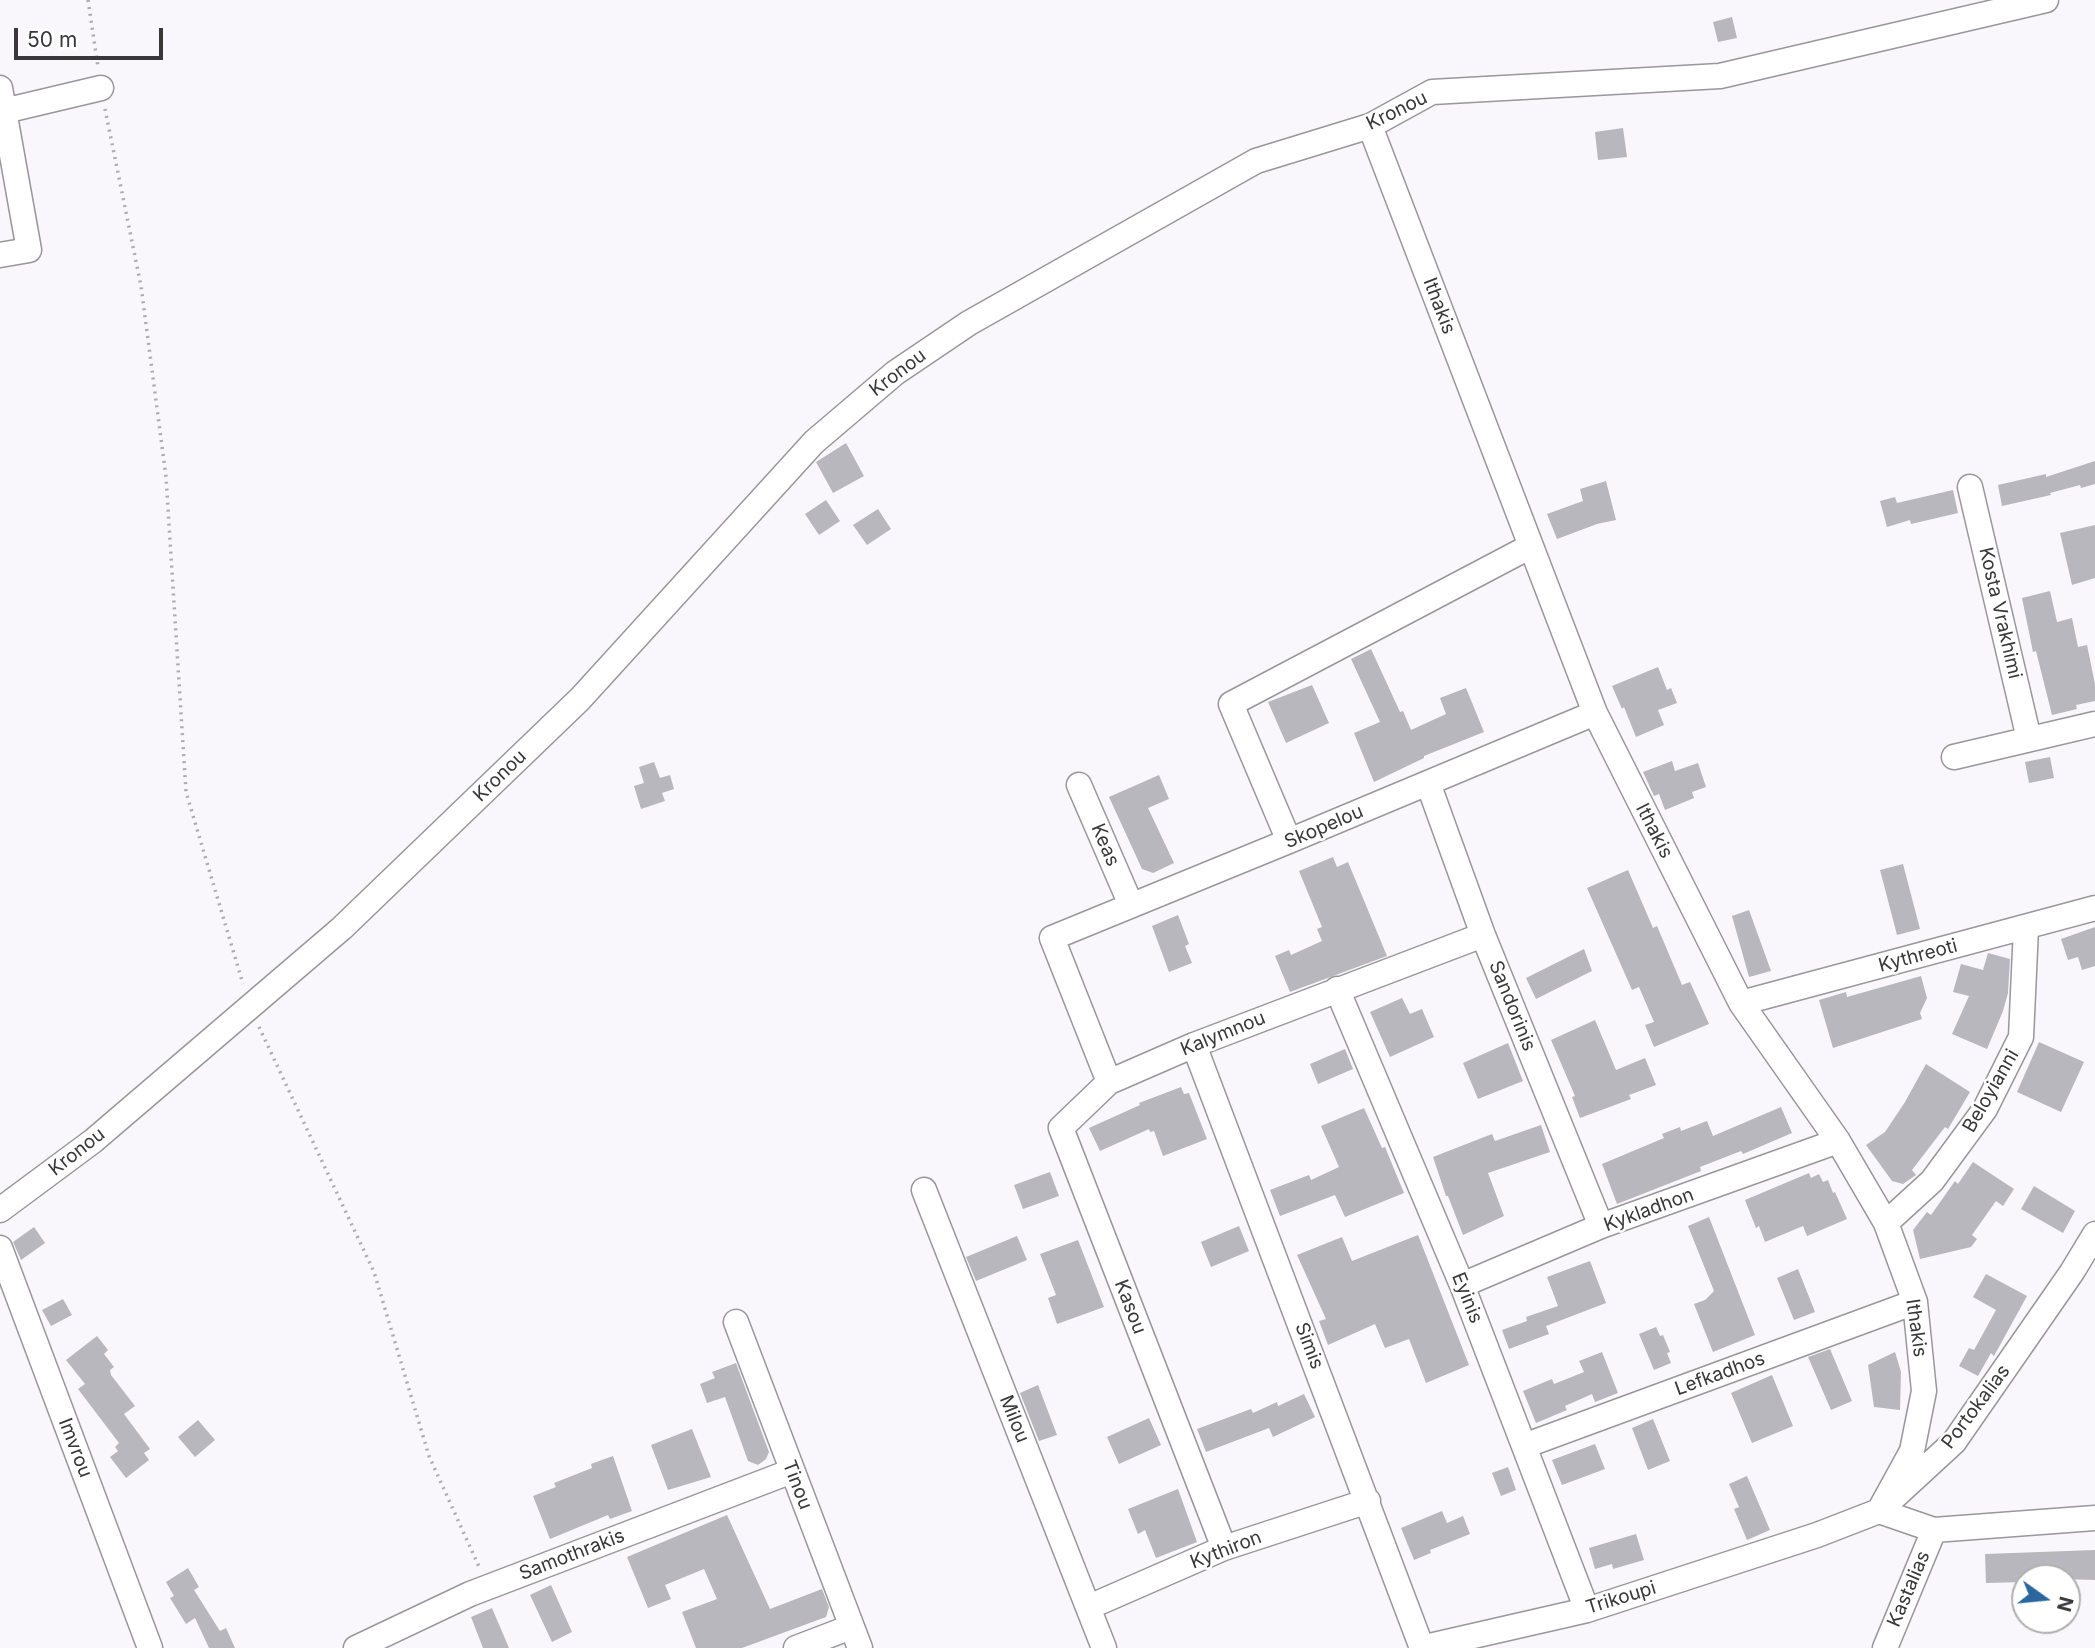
<!DOCTYPE html>
<html>
<head>
<meta charset="utf-8">
<style>
	body { margin:0 }
	#map { position:relative; width:2095px; height:1648px; overflow:hidden; background:#f9f6fc; font-family:Inter,sans-serif }
	canvas { display:block }
	.north { position:absolute; left:2011px; top:1564px; width:70px; height:70px; box-sizing:border-box; background:#fff; border:2px solid #afafb0; border-radius:50%; rotate:105deg; font-size:19px; font-weight:700; line-height:28px; text-align:center; color:#383739 }
	.north::after { content:''; display:block; margin:auto; width:24px; height:32px; background:#2a679e; clip-path:polygon(50% 0,100% 100%,50% 72%,0 100%) }
	.scale { position:absolute; left:14px; top:28px; width:149px; height:32px; box-sizing:border-box; border:4px solid #383739; border-top:0; padding-left:9px; font-size:21px; line-height:24px; white-space:nowrap; color:#383739; -webkit-text-stroke:5px #fff; paint-order:stroke }
</style>
</head>
<body>
<div id="map">
<canvas width="2095" height="1648"></canvas>
<div class="north">N</div>
<div class="scale">50 m</div>
</div>
<script>
const g = document.querySelector('canvas').getContext('2d');
g.lineJoin = 'round';
function fill(path, color) { g.fillStyle = color; g.fill(path, 'evenodd'); }
const shape = rows => new Path2D(rows.map(r => 'M' + r).join(''));
function strokePath(path, color, width, dash) { g.strokeStyle = color; g.lineWidth = width; g.lineCap = dash ? 'butt' : 'round'; g.setLineDash(dash || []); g.stroke(path); }
function label(font, color, halo, rows, align = 'center') {
  g.font = font + ' Inter,sans-serif'; g.lineWidth = 5; g.setLineDash([]); g.textBaseline = 'middle'; g.strokeStyle = halo; g.fillStyle = color; for (const [text, x, y, turn = 0] of rows) {
    g.save(); g.translate(x, y); g.rotate((+turn || 0) * Math.PI / 180); g.textAlign = isNaN(turn) ? turn : align; if (halo) g.strokeText(text, 0, 0); g.fillText(text, 0, 0); g.restore();
  }
}
fill(shape([
	[1732,17,1737,38,1718,42,1713,22],
	[1623,128,1627,157,1598,160,1595,132],
	[846,443,864,476,833,493,816,462],
	[2095,461,2095,484,2081,488,2080,485,2050,493,2051,495,2002,506,1998,485,2046,474,2046,477],
	[1606,481,1616,520,1597,524,1557,539,1547,514,1583,501,1580,489],
	[1953,490,1958,513,1911,524,1910,520,1887,527,1880,501,1895,497,1897,503],
	[826,500,840,521,819,535,805,514],
	[878,509,891,529,867,545,853,525],
	[2095,525,2095,578,2072,585,2060,533],
	[2050,591,2057,622,2072,618,2078,647,2087,645,2095,684,2095,701,2076,705,2077,709,2052,715,2036,651,2033,652,2022,598],
	[1371,649,1400,712,1403,711,1411,730,1446,714,1440,698,1466,688,1484,732,1424,756,1424,758,1374,782,1354,733,1380,722,1351,659],
	[1658,667,1667,690,1671,688,1677,703,1658,710,1664,725,1636,737,1624,707,1622,709,1612,686],
	[1312,685,1329,723,1286,743,1268,702],
	[2050,757,2054,778,2029,783,2025,762],
	[1672,761,1675,771,1698,763,1706,787,1692,792,1694,798,1665,810,1659,794,1654,796,1643,772],
	[654,762,660,778,670,775,674,789,662,793,665,801,641,809,634,786,644,783,639,767],
	[1159,775,1169,799,1148,808,1174,863,1153,873,1142,869,1109,797],
	[1333,857,1337,867,1348,862,1387,956,1290,992,1275,956,1289,950,1291,955,1322,941,1317,929,1322,927,1299,871],
	[1903,864,1920,929,1897,935,1880,870],
	[1628,870,1653,928,1657,926,1682,985,1690,982,1709,1024,1654,1047,1645,1025,1654,1022,1639,987,1632,990,1587,888],
	[1749,910,1771,971,1749,977,1732,916],
	[1178,915,1189,944,1185,946,1192,963,1169,972,1152,926],
	[2095,927,2095,966,2082,970,2078,957,2068,960,2061,939],
	[1584,949,1592,971,1536,999,1526,978],
	[1988,953,2010,959,2008,993,2003,1011,1987,1049,1952,1034,1969,996,1953,992,1961,964,1983,970],
	[1921,976,1927,998,1920,1013,1922,1019,1833,1048,1819,1000,1846,992,1847,997],
	[1402,998,1410,1014,1422,1009,1434,1037,1390,1057,1370,1012],
	[1595,1020,1616,1070,1645,1058,1656,1085,1629,1095,1631,1099,1580,1118,1572,1097,1575,1096,1551,1040],
	[2039,1042,2084,1062,2061,1112,2017,1092],
	[1508,1043,1523,1081,1478,1099,1463,1063],
	[1345,1049,1353,1069,1318,1084,1310,1064],
	[1926,1064,1970,1092,1948,1129,1945,1127,1912,1170,1916,1175,1903,1184,1892,1181,1866,1145,1885,1132,1905,1102],
	[1181,1087,1184,1094,1189,1093,1207,1139,1163,1156,1154,1131,1150,1132,1149,1129,1100,1151,1089,1128,1140,1105,1139,1103],
	[1781,1107,1792,1133,1743,1154,1741,1151,1700,1167,1701,1171,1617,1204,1602,1164,1664,1138,1662,1134,1680,1127,1681,1131,1707,1121,1713,1136],
	[1364,1108,1382,1148,1385,1147,1404,1193,1345,1217,1335,1195,1280,1216,1270,1190,1309,1175,1311,1180,1339,1167,1321,1126],
	[1541,1125,1550,1152,1488,1173,1504,1216,1463,1235,1448,1196,1446,1196,1433,1157,1492,1134,1495,1141],
	[1973,1162,2014,1189,2003,1206,1996,1201,1972,1235,1977,1239,1971,1247,1920,1259,1913,1230,1927,1212,1931,1215,1955,1181,1958,1184],
	[1050,1172,1059,1196,1023,1209,1014,1185],
	[1809,1173,1811,1178,1819,1174,1823,1182,1828,1180,1833,1193,1835,1192,1847,1219,1807,1236,1803,1226,1765,1242,1759,1226,1756,1228,1745,1200],
	[2034,1186,2075,1211,2063,1233,2021,1209],
	[1709,1217,1755,1335,1713,1352,1694,1304,1705,1300,1714,1291,1688,1226],
	[1239,1226,1249,1251,1211,1267,1201,1242],
	[34,1227,45,1243,21,1260,13,1242],
	[1418,1235,1469,1365,1426,1383,1409,1339,1385,1348,1375,1324,1328,1345,1319,1321,1326,1319,1297,1255,1342,1237,1352,1261],
	[1017,1236,1027,1260,976,1281,966,1257],
	[1078,1240,1104,1307,1057,1324,1048,1298,1056,1295,1040,1254],
	[1590,1261,1606,1303,1546,1326,1549,1334,1509,1349,1502,1330,1527,1321,1526,1317,1558,1306,1547,1277],
	[1798,1269,1815,1312,1794,1320,1777,1278],
	[1986,1274,2027,1296,1994,1356,1991,1353,1978,1376,1959,1366,1969,1348,1974,1350,1996,1310,1973,1297],
	[63,1299,72,1315,51,1326,42,1310],
	[1656,1327,1660,1336,1663,1335,1670,1352,1667,1353,1671,1363,1654,1370,1639,1334],
	[97,1336,108,1350,104,1354,114,1367,110,1370,111,1375,135,1406,124,1414,150,1449,144,1453,149,1460,126,1478,110,1457,118,1451,115,1447,119,1443,78,1389,85,1384,66,1360],
	[1830,1349,1852,1401,1831,1410,1808,1357],
	[1602,1352,1618,1393,1595,1402,1592,1394,1565,1406,1567,1410,1536,1423,1523,1391,1552,1379,1554,1384,1584,1372,1579,1361],
	[1895,1352,1901,1372,1900,1410,1874,1407,1868,1365],
	[736,1363,769,1452,766,1459,758,1465,748,1461,725,1397,707,1403,700,1384,715,1378,712,1372],
	[1772,1375,1793,1426,1752,1443,1731,1393],
	[1038,1385,1057,1435,1039,1441,1020,1393],
	[1304,1394,1315,1417,1273,1437,1269,1428,1206,1452,1197,1429,1251,1409,1253,1413,1277,1402,1278,1406],
	[1149,1418,1161,1445,1119,1464,1107,1437],
	[1653,1419,1670,1461,1648,1470,1632,1428],
	[198,1420,215,1440,195,1457,178,1437],
	[692,1429,711,1477,668,1490,651,1445],
	[1595,1444,1605,1469,1562,1485,1552,1460],
	[613,1456,632,1511,610,1519,608,1515,550,1539,533,1496,556,1487,554,1483,592,1468,591,1464],
	[1508,1467,1516,1490,1501,1496,1492,1473],
	[1747,1476,1770,1530,1747,1540,1734,1509,1739,1507,1729,1484],
	[1178,1489,1197,1542,1156,1558,1145,1530,1138,1534,1128,1509],
	[1442,1511,1447,1523,1463,1516,1470,1534,1430,1550,1431,1553,1414,1560,1401,1528],
	[727,1515,770,1609,822,1589,829,1607,826,1617,742,1648,696,1648,682,1612,717,1599,704,1569,665,1585,671,1599,648,1608,627,1557],
	[1636,1534,1644,1560,1613,1569,1612,1564,1595,1569,1589,1548],
	[2095,1550,2095,1580,2025,1578,2025,1582,1986,1583,1985,1554],
	[188,1568,199,1587,194,1590,220,1631,226,1628,235,1648,209,1648,195,1618,186,1624,170,1598,174,1596,166,1582],
	[551,1585,572,1632,552,1642,530,1595],
	[492,1608,509,1648,483,1648,471,1617]
]), '#b8b7be');
const minor = shape([
	[0,88,29,250,0,255],
	[4,111,101,88],
	[1370,126,1595,713,1741,1003,1838,1141,1886,1223,1915,1302,1924,1391,1912,1451,1879,1511,1934,1530,2095,1518],
	[1970,487,2029,739],
	[1954,757,2095,724],
	[1428,783,1483,935,1601,1226],
	[1079,785,1131,905],
	[1289,841,1231,704,1531,546],
	[1483,935,1194,1045,1109,1082,1052,938,1289,841,1595,713],
	[1337,989,1462,1285,1587,1610],
	[1741,1003,2095,908],
	[1194,1045,1422,1648],
	[1109,1082,1061,1128,1224,1548],
	[924,1190,1104,1648],
	[0,1210,93,1141,342,928,580,699,814,442,895,373,969,323,1256,161,1370,126,1432,92,1720,76,2046,0],
	[1886,1223,1932,1181,1985,1109,2021,1037,2026,928],
	[0,1248,150,1648],
	[1462,1285,1601,1226,1838,1141],
	[736,1322,860,1648],
	[1524,1446,1915,1302],
	[1089,1607,1224,1548,1368,1501],
	[356,1648,470,1594,792,1471],
	[796,1648,851,1627],
	[1421,1648,1587,1610,1817,1535,1879,1511,1954,1442,2072,1272,2095,1234],
	[1885,1648,1934,1530]
]);
strokePath(minor, '#99969c', 27);
strokePath(shape([
	[88,0,98,67],
	[105,109,141,286,166,477,186,792,243,984],
	[259,1027,374,1272,429,1456,480,1569]
]), '#adabaf', 3.5, [2, 5]);
strokePath(minor, '#fff', 24);
label('19px', '#383739', '#fff', [
	["Kronou",1397,111,-26],
	["Ithakis",1439,306,69],
	["Kronou",898,373,-37],
	["Kosta Vrakhimi",2000,613,77],
	["Kronou",500,776,-44],
	["Skopelou",1324,827,-23],
	["Ithakis",1654,831,63],
	["Keas",1105,845,67],
	["Kythreoti",1918,956,-15],
	["Sandorinis",1512,1006,68],
	["Kalymnou",1223,1034,-22],
	["Beloyianni",1991,1091,-60],
	["Kronou",77,1152,-38],
	["Kykladhon",1649,1210,-20],
	["Eyinis",1467,1298,68],
	["Kasou",1130,1307,69],
	["Ithakis",1916,1328,82],
	["Simis",1309,1346,69],
	["Lefkadhos",1720,1374,-20],
	["Portokalias",1976,1407,-53],
	["Milou",1014,1419,68],
	["Imvrou",75,1448,69],
	["Tinou",797,1485,69],
	["Kythiron",1226,1550,-21],
	["Samothrakis",572,1555,-21],
	["Kastalias",1909,1589,-67],
	["Trikoupi",1621,1598,-17]
]);
</script>
</body>
</html>
